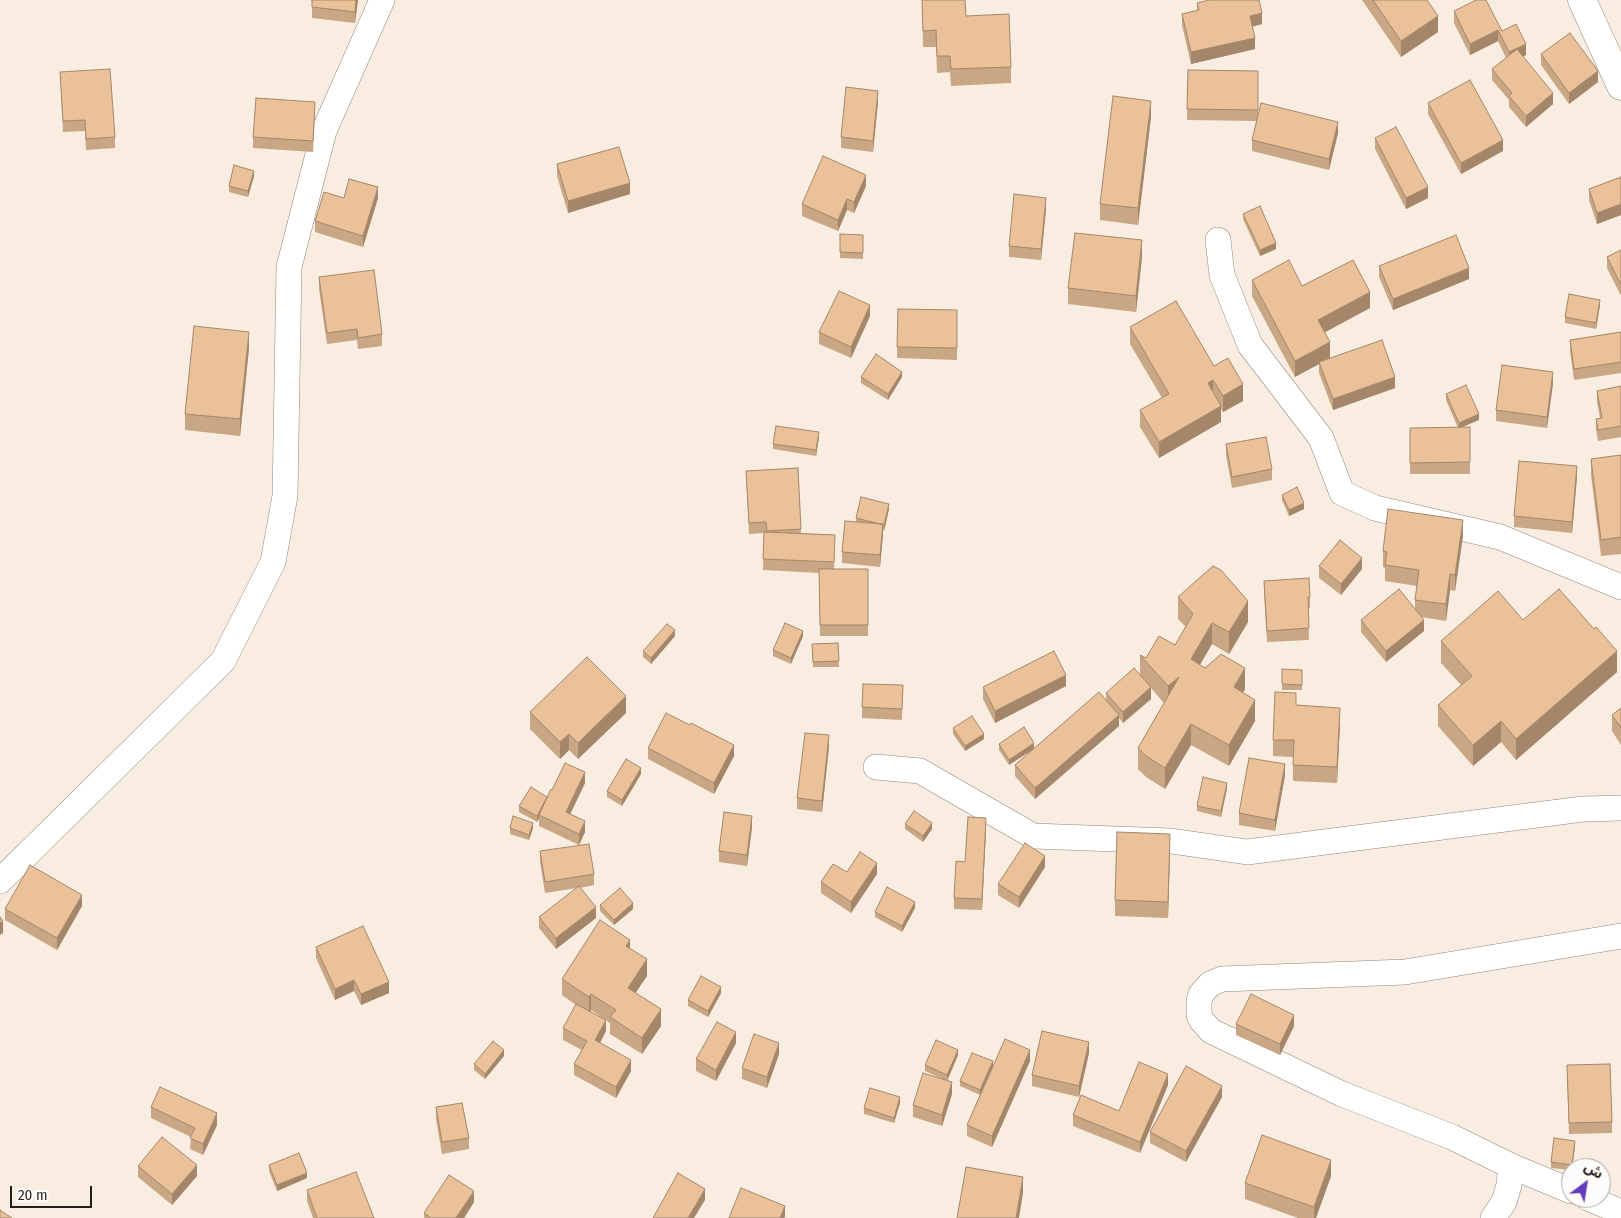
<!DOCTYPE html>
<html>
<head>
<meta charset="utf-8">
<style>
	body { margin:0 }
	#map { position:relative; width:1621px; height:1218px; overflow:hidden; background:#f9ede1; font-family:"Fira Sans Condensed","Noto Sans Arabic",sans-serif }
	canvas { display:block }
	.north { position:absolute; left:1561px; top:1158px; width:50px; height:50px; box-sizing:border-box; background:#fefcfa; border:1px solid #a7a4a1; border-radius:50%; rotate:31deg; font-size:14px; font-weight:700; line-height:20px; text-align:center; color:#241f1b }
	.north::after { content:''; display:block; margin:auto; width:18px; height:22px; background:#643fb7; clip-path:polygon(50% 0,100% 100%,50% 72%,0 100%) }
	.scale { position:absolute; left:10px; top:1186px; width:82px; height:22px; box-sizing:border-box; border:2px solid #241f1b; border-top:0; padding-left:6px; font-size:15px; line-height:18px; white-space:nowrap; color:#241f1b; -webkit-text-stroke:4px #fefcfa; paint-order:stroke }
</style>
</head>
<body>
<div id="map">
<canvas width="1621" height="1218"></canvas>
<div class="north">ش</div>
<div class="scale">20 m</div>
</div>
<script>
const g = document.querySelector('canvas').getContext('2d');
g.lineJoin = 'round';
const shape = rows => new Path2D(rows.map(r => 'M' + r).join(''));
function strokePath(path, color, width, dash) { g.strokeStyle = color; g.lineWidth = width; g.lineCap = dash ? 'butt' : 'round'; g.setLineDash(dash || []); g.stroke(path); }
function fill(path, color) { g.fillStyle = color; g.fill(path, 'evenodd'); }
const minor = shape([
	[1218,240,1222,275,1250,345,1321,438,1342,493,1375,508,1500,537,1621,587],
	[876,767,920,771,1033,836,1171,841,1247,852,1583,809,1621,808],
	[0,881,223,661,273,562,285,496,289,267,324,131,382,0],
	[1571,1191,1511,1166,1452,1137,1342,1094,1211,1031,1202,1021,1199,1015,1199,1001,1201,994,1210,984,1222,979,1405,972,1621,936],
	[1588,1198,1621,1212],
	[1493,1218,1504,1202,1509,1185,1511,1166]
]);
const tertiary = shape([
	[1582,0,1621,86]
]);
strokePath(minor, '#91867b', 26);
strokePath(tertiary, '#91867b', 29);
strokePath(minor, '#fff', 25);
strokePath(tertiary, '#fff', 28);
fill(shape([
	[312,0,358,0,355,23,312,18],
	[922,0,965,0,966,16,1011,67,1011,83,951,86,950,72,937,73,936,47,923,47],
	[1362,0,1427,0,1438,32,1401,57],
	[1197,3,1262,24,1252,27,1255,49,1191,64,1182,25,1182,14,1197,11],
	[1454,11,1502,31,1526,55,1523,56,1553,104,1526,127,1509,107,1509,100,1492,80,1492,69,1506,58,1498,41,1470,55,1454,23],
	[1541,54,1598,82,1569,104,1541,65],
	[1188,70,1258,71,1258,118,1338,133,1329,170,1252,151,1252,140,1257,121,1187,120],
	[60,72,115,137,115,148,86,150,85,131,63,132],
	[878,102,873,152,841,148,841,137],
	[1428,103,1503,151,1461,174,1428,114],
	[315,113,313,152,253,148,253,137],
	[1151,117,1138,225,1100,220,1100,204],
	[1375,138,1428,198,1406,209,1375,149],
	[557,164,630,194,568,213,557,176],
	[254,176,248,197,229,192,229,186],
	[1621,177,1621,215,1597,224,1589,200,1589,189],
	[866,186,854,213,847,210,838,231,802,216,802,204],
	[344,198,378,198,363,247,315,232,315,221],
	[1046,209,1041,260,1009,257,1009,246],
	[1243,214,1276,249,1260,256,1243,219],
	[840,234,863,235,863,259,840,258],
	[1621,250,1621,296,1607,268,1607,257],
	[1142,257,1136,312,1068,304,1068,288],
	[1379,266,1469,279,1393,310,1379,277],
	[319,277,382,334,382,346,358,349,357,340,327,344,319,289],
	[1252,280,1302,286,1370,308,1325,332,1330,358,1395,388,1333,410,1319,373,1319,364,1295,377,1252,296],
	[1600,305,1596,329,1565,323,1565,317],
	[898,309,957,310,957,360,897,358],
	[870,316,851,358,819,344,819,332],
	[1130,327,1214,366,1243,401,1223,412,1221,409,1221,422,1159,458,1140,427,1140,410,1162,398,1130,344],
	[1621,332,1621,373,1574,380,1570,351,1570,340],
	[249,348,240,436,185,430,185,414],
	[861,377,902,377,888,400,861,383],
	[1553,383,1547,428,1496,421,1496,410],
	[1621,386,1621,437,1598,441,1596,430,1596,419,1600,418,1597,402,1597,391],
	[1446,394,1479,420,1460,428,1470,427,1470,474,1410,474,1410,428,1458,428,1446,400],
	[819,437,816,456,773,449,773,444],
	[1226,444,1272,469,1272,480,1232,488,1226,455],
	[1621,455,1621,554,1601,556,1591,475,1591,459],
	[798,468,801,533,835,535,834,569,868,569,868,636,820,636,819,573,763,570,764,533,749,534,746,471],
	[1577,477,1572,533,1514,527,1514,516],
	[1282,495,1304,509,1289,516,1282,500],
	[889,509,884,531,883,530,880,567,842,563,842,552,856,522,856,518],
	[1463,536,1455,591,1450,590,1446,621,1421,617,1424,631,1386,662,1361,632,1361,620,1415,609,1415,600,1417,586,1385,581,1385,568,1383,567,1383,551],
	[1319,566,1362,569,1341,595,1319,578],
	[1264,581,1310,597,1310,608,1308,608,1309,640,1267,642,1264,592],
	[1178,597,1248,622,1229,654,1212,644,1200,665,1245,689,1243,693,1255,721,1229,766,1191,745,1165,789,1146,777,1138,769,1138,748,1164,703,1151,688,1151,699,1123,723,1119,718,1119,726,1035,799,1015,776,1015,765,1106,700,1106,693,1140,676,1140,655,1146,658,1175,645,1186,627,1178,619],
	[1523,620,1617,672,1516,760,1501,742,1473,766,1438,726,1438,705,1461,685,1441,663,1441,641],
	[675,636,651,664,643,657,643,651],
	[803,636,791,664,773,656,773,650],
	[838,643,839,667,813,667,812,644],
	[1282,669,1302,670,1302,690,1282,690],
	[903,685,902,720,862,718,862,707],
	[1066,686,995,723,983,699,983,687],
	[1296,705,1340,724,1337,783,1293,781,1293,757,1273,756,1273,740],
	[1621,708,1621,745,1612,731,1612,715],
	[530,712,626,713,578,759,569,750,560,759,530,729],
	[1024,727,1009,765,999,750,999,744],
	[953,728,984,739,965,751,953,734],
	[829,747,822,812,797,809,797,798],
	[648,748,734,756,714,794,648,759],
	[641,774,622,806,607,797,607,791],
	[1285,775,1275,831,1239,825,1239,813],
	[585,783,570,814,585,832,579,845,539,826,539,818,537,822,519,812,519,806,547,797,552,790],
	[1227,788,1221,817,1197,811,1197,806],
	[905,824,932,829,923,842,905,829],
	[752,827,747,866,719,862,719,851],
	[510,828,533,828,529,840,510,834],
	[986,830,982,910,954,909,954,898,965,862],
	[1170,850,1168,918,1115,916,1115,900],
	[540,851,594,874,594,885,580,888,596,918,556,949,539,928,539,917,577,888,545,893,540,862],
	[1045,867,1019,908,998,895,998,884],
	[847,872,877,874,851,913,821,893,821,882],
	[600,905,633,909,614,925,600,911],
	[82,906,57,950,5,920,5,909],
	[915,908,902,932,875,917,875,912],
	[316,947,389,993,361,1005,354,991,335,1000,316,958],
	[630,949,647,976,635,993,661,1026,642,1054,610,1034,610,1023,591,1010,590,1012,606,1031,600,1043,631,1071,616,1098,574,1075,574,1064,582,1050,563,1040,563,1028,576,1005,562,995,562,979],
	[721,993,708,1017,688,1006,688,1000],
	[1236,1024,1294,1026,1280,1055,1236,1035],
	[736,1043,716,1081,696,1071,696,1059],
	[1089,1053,1079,1097,1032,1086,1032,1075],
	[779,1054,767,1088,742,1079,742,1068],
	[958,1055,947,1081,925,1071,925,1065],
	[504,1056,485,1079,474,1070,474,1064],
	[1030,1061,992,1147,967,1136,967,1125,980,1095,960,1086,960,1081,993,1066],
	[1567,1076,1612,1122,1612,1133,1569,1134],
	[1168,1085,1140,1153,1073,1126,1073,1115,1119,1111],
	[952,1094,942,1126,913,1117,913,1105],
	[1222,1097,1186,1162,1150,1143,1150,1132],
	[900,1103,894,1123,864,1114,864,1108],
	[151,1107,217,1125,203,1155,190,1149,191,1137,151,1118],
	[436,1107,469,1138,469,1149,442,1154,436,1119],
	[1575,1147,1571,1170,1551,1168,1551,1162],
	[269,1165,307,1178,277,1191,269,1171],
	[138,1166,197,1176,172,1205,138,1177],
	[1331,1176,1316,1218,1298,1218,1245,1199,1245,1183],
	[307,1190,374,1218,313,1218,307,1201],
	[474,1202,464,1218,424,1218,424,1213]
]), '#c9a684');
fill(shape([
	[356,0,358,0,355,23,355,12],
	[1262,13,1262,24,1250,27,1250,16],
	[1438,16,1438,32,1401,57,1401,41],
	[1498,30,1498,41,1470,55,1470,44],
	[1255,38,1255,49,1191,64,1191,52],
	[1526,44,1526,55,1509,63,1509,52],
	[1598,71,1598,82,1569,104,1569,93],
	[878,91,878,102,873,152,873,141],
	[1553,93,1553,104,1526,127,1526,116],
	[1151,101,1151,117,1138,225,1138,208],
	[1338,122,1338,133,1329,170,1329,159],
	[1503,140,1503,151,1461,174,1461,163],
	[254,171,254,176,248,197,248,191],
	[866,175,866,186,854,213,854,202],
	[630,183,630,194,568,213,568,201],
	[378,187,378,198,363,247,363,236],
	[1428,187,1428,198,1406,209,1406,198],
	[1046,198,1046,209,1041,260,1041,249],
	[847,199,847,210,838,231,838,220],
	[1621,204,1621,215,1597,224,1597,213],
	[1142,240,1142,257,1136,312,1136,296],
	[1276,243,1276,249,1260,256,1260,250],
	[1469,268,1469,279,1393,310,1393,299],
	[1370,292,1370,308,1318,336,1318,320],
	[1600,300,1600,305,1596,329,1596,323],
	[870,305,870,316,851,358,851,347],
	[249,332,249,348,240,436,240,419],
	[1330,342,1330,358,1319,362,1319,364,1295,377,1295,361],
	[902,372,902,377,888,400,888,394],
	[1553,372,1553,383,1547,428,1547,417],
	[1395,377,1395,388,1333,410,1333,399],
	[1213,380,1213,397,1208,383],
	[1243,384,1243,401,1223,412,1223,396],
	[1221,406,1221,422,1159,458,1159,442],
	[1479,414,1479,420,1459,428,1459,423],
	[819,432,819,437,816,456,816,450],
	[1577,466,1577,477,1572,533,1572,522],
	[1304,503,1304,509,1289,516,1289,510],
	[889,504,889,509,884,531,884,525],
	[1463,520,1463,536,1455,591,1455,575],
	[883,524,883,536,880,567,880,555],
	[1362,558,1362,569,1341,595,1341,584],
	[1450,574,1450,590,1446,621,1446,604],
	[1248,601,1248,622,1229,654,1229,632],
	[1424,620,1424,631,1386,662,1386,651],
	[1212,623,1212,644,1191,680,1191,659],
	[675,630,675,636,651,664,651,658],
	[803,631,803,636,791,664,791,658],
	[1617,651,1617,672,1516,760,1516,739],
	[1245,668,1245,689,1234,709,1234,687],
	[1066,675,1066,686,995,723,995,711],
	[1179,677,1168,708,1168,686],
	[1151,687,1151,699,1123,723,1123,712],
	[626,696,626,713,578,759,578,743],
	[1255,700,1255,721,1229,766,1229,745],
	[1340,708,1340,724,1337,783,1337,767],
	[1119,715,1119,726,1035,799,1035,788],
	[1501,721,1501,742,1473,766,1473,745],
	[1191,724,1191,745,1165,789,1165,768],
	[569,734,569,750,560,759,560,742],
	[984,734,984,739,965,751,965,746],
	[829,735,829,747,822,812,822,801],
	[1034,743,1034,749,1009,765,1009,760],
	[734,745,734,756,714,794,714,783],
	[1285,764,1285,775,1275,831,1275,820],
	[641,768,641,774,622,806,622,800],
	[585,772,585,783,566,823,566,812],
	[1227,783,1227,788,1221,817,1221,811],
	[548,797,539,815,539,818,537,822,537,816],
	[752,816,752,827,747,866,747,855],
	[986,818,986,830,982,910,982,899],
	[585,821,585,832,579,845,579,834],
	[533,823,533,828,529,840,529,835],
	[932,823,932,829,923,842,923,836],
	[1170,834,1170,850,1168,918,1168,902],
	[1045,856,1045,867,1019,908,1019,897],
	[877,863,877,874,851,913,851,902],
	[82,895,82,906,57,950,57,938],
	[915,902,915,908,902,932,902,926],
	[633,903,633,909,614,925,614,920],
	[596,907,596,918,556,949,556,938],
	[3,921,3,933,0,935,0,924],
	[630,940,630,956,626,946],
	[647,959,647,976,628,1004,628,988],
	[354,980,354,991,335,1000,335,989],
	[389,982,389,993,361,1005,361,994],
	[721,987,721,993,708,1017,708,1011],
	[591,994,591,1010,589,1014,589,997],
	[661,1009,661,1026,642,1054,642,1038],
	[1294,1015,1294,1026,1280,1055,1280,1044],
	[606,1020,606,1031,595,1052,595,1040],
	[736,1032,736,1043,716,1081,716,1070],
	[1089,1042,1089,1053,1079,1097,1079,1086],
	[779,1043,779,1054,767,1088,767,1077],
	[504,1050,504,1056,485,1079,485,1074],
	[958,1050,958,1055,947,1081,947,1075],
	[1030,1050,1030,1061,992,1147,992,1136],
	[631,1060,631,1071,616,1098,616,1087],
	[993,1061,993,1067,980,1095,980,1090],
	[1168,1074,1168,1085,1140,1153,1140,1142],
	[952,1082,952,1094,942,1126,942,1115],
	[1222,1086,1222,1097,1186,1162,1186,1151],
	[900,1097,900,1103,894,1123,894,1118],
	[217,1113,217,1125,203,1155,203,1144],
	[1575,1141,1575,1147,1572,1168,1572,1165],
	[1331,1160,1331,1176,1316,1218,1314,1218,1314,1207],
	[197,1165,197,1176,172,1205,172,1194],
	[307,1173,307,1178,277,1191,277,1185],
	[1023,1177,1023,1193,1019,1218,1016,1218],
	[705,1189,705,1200,694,1218,688,1218],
	[474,1191,474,1202,464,1218,456,1218],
	[785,1206,785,1217,784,1218,780,1218]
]), '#a4876b');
const building = shape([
	[312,0,356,0,355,12,312,7,312,0],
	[922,0,965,0,966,16,1009,14,1011,67,951,69,950,56,937,56,936,30,923,31,922,0],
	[1209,0,1259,0,1262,13,1250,16,1255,38,1191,52,1182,14,1199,10,1197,3,1209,0],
	[1373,0,1427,0,1438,16,1401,41,1373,0],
	[1476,0,1486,0,1502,31,1516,24,1526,44,1509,52,1498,30,1470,44,1454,11,1476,0],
	[1570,33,1598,71,1569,93,1541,54,1570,33],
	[1517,49,1553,93,1526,116,1509,96,1512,93,1492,69,1517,49],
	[110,69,115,137,86,139,85,120,63,121,60,72,110,69],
	[1188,70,1258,71,1258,110,1187,109,1188,70],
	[1470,80,1503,140,1461,163,1428,103,1470,80],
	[846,87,878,91,873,141,841,137,846,87],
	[1113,96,1151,101,1138,208,1100,204,1113,96],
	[256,98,315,102,313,141,253,137,256,98],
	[1261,103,1338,122,1329,159,1252,140,1261,103],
	[1396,127,1428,187,1406,198,1375,138,1396,127],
	[619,147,630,183,568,201,557,164,619,147],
	[823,156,866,175,854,202,847,199,838,220,802,204,823,156],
	[234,165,254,171,248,191,229,186,234,165],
	[1621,177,1621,204,1597,213,1589,189,1621,177],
	[349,179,378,187,363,236,315,221,324,192,344,198,349,179],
	[1014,194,1046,198,1041,249,1009,246,1014,194],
	[1260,206,1276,243,1260,250,1243,214,1260,206],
	[1075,233,1142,240,1136,296,1068,288,1075,233],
	[840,234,863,235,863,253,840,252,840,234],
	[1456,235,1469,268,1393,299,1379,266,1456,235],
	[1621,250,1621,285,1607,257,1621,250],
	[1289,260,1302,286,1353,260,1370,292,1318,320,1330,342,1295,361,1252,280,1289,260],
	[374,270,382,334,358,338,357,329,327,333,319,277,374,270],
	[839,291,870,305,851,347,819,332,839,291],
	[1569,294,1600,300,1596,323,1565,317,1569,294],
	[1176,301,1214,366,1228,358,1243,384,1223,396,1213,380,1208,383,1221,406,1159,442,1140,410,1169,394,1130,327,1176,301],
	[898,309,957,310,957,348,897,347,898,309],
	[194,326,249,332,240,419,185,414,194,326],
	[1621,332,1621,362,1574,369,1570,340,1621,332],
	[1382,340,1395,377,1333,399,1319,362,1382,340],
	[876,354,902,372,888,394,861,377,876,354],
	[1502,365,1553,372,1547,417,1496,410,1502,365],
	[1466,385,1479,414,1459,423,1446,394,1466,385],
	[1621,386,1621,426,1598,430,1596,419,1602,418,1597,391,1621,386],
	[776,426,819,432,816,450,773,444,776,426],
	[1470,427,1470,462,1410,463,1410,428,1470,427],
	[1266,437,1272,469,1232,477,1226,444,1266,437],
	[1621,455,1621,537,1601,540,1591,459,1621,455],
	[1519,461,1577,466,1572,522,1514,516,1519,461],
	[798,468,801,529,767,531,766,522,749,523,746,471,798,468],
	[1297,487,1304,503,1289,510,1282,495,1297,487],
	[861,497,889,504,884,525,856,518,861,497],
	[1388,509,1463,520,1455,575,1450,574,1446,604,1415,600,1419,570,1385,565,1387,552,1383,551,1388,509],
	[845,521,883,524,880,555,842,552,845,521],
	[764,532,835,535,834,562,763,559,764,532],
	[1340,540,1362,558,1341,584,1319,566,1340,540],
	[1213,566,1221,570,1248,601,1229,632,1212,623,1191,659,1205,668,1221,654,1245,668,1234,687,1255,700,1229,745,1191,724,1165,768,1146,756,1138,748,1179,677,1168,686,1140,655,1146,658,1159,636,1175,645,1193,614,1178,597,1213,566],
	[819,569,868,569,868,625,820,625,819,569],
	[1309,578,1310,597,1308,597,1309,628,1267,631,1264,581,1309,578],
	[1399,589,1424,620,1386,651,1361,620,1399,589],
	[1559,589,1594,629,1596,627,1617,651,1516,739,1501,721,1473,745,1438,705,1472,676,1441,641,1498,591,1523,620,1559,589],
	[785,623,803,631,791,658,773,650,785,623],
	[667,624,675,630,651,658,643,651,667,624],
	[838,643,839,661,813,662,812,644,838,643],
	[1054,651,1066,675,995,711,983,687,1054,651],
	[587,657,626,696,578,743,569,734,560,742,530,712,587,657],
	[1134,668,1151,687,1123,712,1106,693,1134,668],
	[1282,669,1302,670,1302,685,1282,684,1282,669],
	[863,684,903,685,902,709,862,707,863,684],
	[1099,692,1119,715,1035,788,1015,765,1099,692],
	[1275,692,1296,693,1296,705,1340,708,1337,767,1293,765,1294,740,1273,740,1275,692],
	[1621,708,1621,728,1612,715,1621,708],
	[666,713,690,725,691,723,734,745,714,783,648,748,666,713],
	[972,716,984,734,965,746,953,728,972,716],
	[1024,727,1034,743,1009,760,999,744,1024,727],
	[805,733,829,735,822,801,797,798,805,733],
	[1249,758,1285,764,1275,820,1239,813,1249,758],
	[626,759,641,768,622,800,607,791,626,759],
	[565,763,585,772,566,812,585,821,579,834,539,815,551,789,552,790,565,763],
	[1203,777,1227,783,1221,811,1197,806,1203,777],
	[531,787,547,797,537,816,519,806,531,787],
	[914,811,932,823,923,836,905,824,914,811],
	[724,812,752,816,747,855,719,851,724,812],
	[513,816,533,823,529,835,510,828,513,816],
	[968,817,986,818,982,899,954,898,956,861,965,862,968,817],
	[1117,832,1170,834,1168,902,1115,900,1117,832],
	[1025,843,1045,856,1019,897,998,884,1025,843],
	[589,844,594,874,545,882,540,851,589,844],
	[860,852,877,863,851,902,821,882,833,864,847,872,860,852],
	[30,865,82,895,57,938,5,909,30,865],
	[579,886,596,907,556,938,539,917,579,886],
	[887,887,915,902,902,926,875,912,887,887],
	[620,888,633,903,614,920,600,905,620,888],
	[0,917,3,921,0,924,0,917],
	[600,920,630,940,626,946,647,959,628,988,661,1009,642,1038,610,1017,616,1010,591,994,589,997,562,979,600,920],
	[363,926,389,982,361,994,354,980,335,989,316,947,363,926],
	[701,976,721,987,708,1011,688,1000,701,976],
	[1251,994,1294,1015,1280,1044,1236,1024,1251,994],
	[576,1004,606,1020,595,1040,631,1060,616,1087,574,1064,587,1041,563,1028,576,1004],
	[717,1022,736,1032,716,1070,696,1059,717,1022],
	[1042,1031,1089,1042,1079,1086,1032,1075,1042,1031],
	[754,1034,779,1043,767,1077,742,1068,754,1034],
	[1005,1039,1030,1050,992,1136,967,1125,1005,1039],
	[936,1040,958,1050,947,1075,925,1065,936,1040],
	[493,1041,504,1050,485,1074,474,1064,493,1041],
	[972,1053,993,1061,980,1090,960,1081,972,1053],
	[1139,1062,1168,1074,1140,1142,1073,1115,1081,1095,1119,1111,1139,1062],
	[1610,1064,1612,1122,1569,1123,1567,1065,1610,1064],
	[1186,1066,1222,1086,1186,1151,1150,1132,1186,1066],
	[923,1073,952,1082,942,1115,913,1105,923,1073],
	[160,1087,217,1113,203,1144,190,1138,195,1128,151,1107,160,1087],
	[870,1088,900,1097,894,1118,864,1108,870,1088],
	[462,1103,469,1138,442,1142,436,1107,462,1103],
	[1262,1135,1331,1160,1314,1207,1245,1183,1262,1135],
	[162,1137,197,1165,172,1194,138,1166,162,1137],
	[1554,1138,1575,1141,1572,1165,1551,1162,1554,1138],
	[299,1153,307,1173,277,1185,269,1165,299,1153],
	[966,1167,1023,1177,1016,1218,957,1218,966,1167],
	[356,1172,374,1218,317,1218,307,1190,356,1172],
	[678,1173,705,1189,688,1218,653,1218,678,1173],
	[449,1175,474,1191,456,1218,431,1218,424,1213,449,1175],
	[741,1188,785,1206,780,1218,729,1218,741,1188],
	[0,1210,12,1218,0,1218,0,1210]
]);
fill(building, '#eac199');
strokePath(building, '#a4876b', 1);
</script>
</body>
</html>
